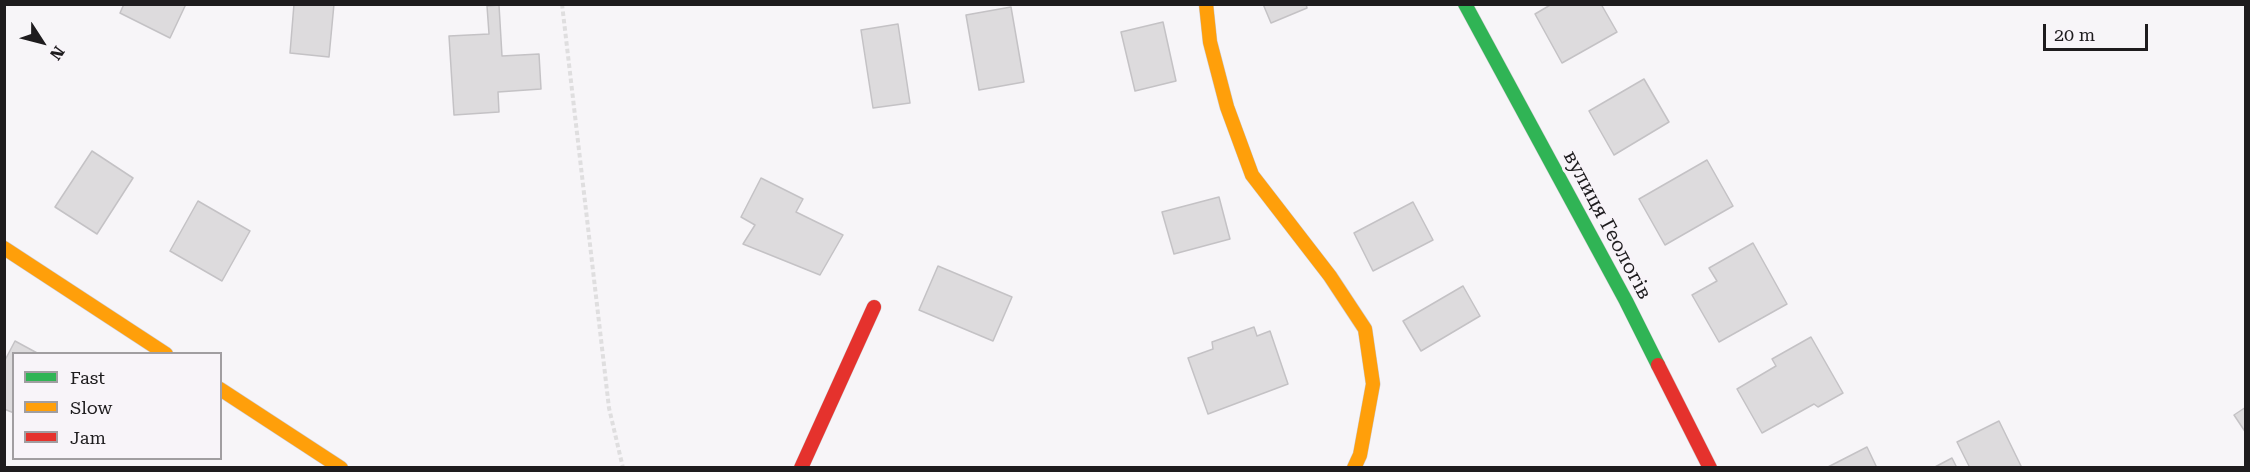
<!DOCTYPE html>
<html>
<head>
<meta charset="utf-8">
<style>
	body { margin:0 }
	#map { position:relative; width:2250px; height:472px; overflow:hidden; background:#f7f5f8; font-family:"Roboto Serif",serif }
	canvas { display:block }
	.frame { position:absolute; inset:0; border:6px solid #1e1c1e; pointer-events:none }
	.legend { position:absolute; left:12px; top:352px; width:210px; height:108px; box-sizing:border-box; background:#f8f4f9; border:2px solid #a19ea1; margin:0; padding:8px 10px; list-style:none; font-size:18px; color:#1e1c1e }
	.legend li { display:flex; align-items:center; gap:12px; height:30px }
	.legend b { width:30px; border:2px solid #a19ea1 }
	.north { position:absolute; left:12px; top:12px; width:60px; height:60px; -webkit-text-stroke:4px #f8f4f9; paint-order:stroke; rotate:126deg; font-size:16px; font-weight:700; line-height:24px; text-align:center; color:#1e1c1e }
	.north::after { content:''; display:block; margin:auto; width:21px; height:27px; background:#1e1c1e; clip-path:polygon(50% 0,100% 100%,50% 72%,0 100%) }
	.scale { position:absolute; left:2043px; top:24px; width:105px; height:27px; box-sizing:border-box; border:3px solid #1e1c1e; border-top:0; padding-left:8px; font-size:18px; line-height:21px; white-space:nowrap; color:#1e1c1e; -webkit-text-stroke:4px #f8f4f9; paint-order:stroke }
</style>
</head>
<body>
<div id="map">
<canvas width="2250" height="472"></canvas>
<div class="frame"></div>
<ul class="legend">
<li><b style="height:8px;background:#30b455"></b>Fast</li>
<li><b style="height:8px;background:#ff9f0a"></b>Slow</li>
<li><b style="height:8px;background:#e5322d"></b>Jam</li>
</ul>
<div class="north">N</div>
<div class="scale">20 m</div>
</div>
<script>
const g = document.querySelector('canvas').getContext('2d');
g.lineJoin = 'round';
function fill(path, color) { g.fillStyle = color; g.fill(path, 'evenodd'); }
const shape = rows => new Path2D(rows.map(r => 'M' + r).join(''));
function strokePath(path, color, width, dash) { g.strokeStyle = color; g.lineWidth = width; g.lineCap = dash ? 'butt' : 'round'; g.setLineDash(dash || []); g.stroke(path); }
function label(font, color, halo, rows, align = 'center') {
  g.font = font + ' "Roboto Serif",serif'; g.lineWidth = 6; g.setLineDash([]); g.textBaseline = 'middle'; g.strokeStyle = halo; g.fillStyle = color; for (const [text, x, y, turn = 0] of rows) {
    g.save(); g.translate(x, y); g.rotate((+turn || 0) * Math.PI / 180); g.textAlign = isNaN(turn) ? turn : align; if (halo) g.strokeText(text, 0, 0); g.fillText(text, 0, 0); g.restore();
  }
}
const building = shape([
	[124,4,186,4,170,38,120,13,124,4],
	[294,4,334,4,329,57,290,53,294,4],
	[1263,4,1306,4,1307,8,1271,23,1263,4],
	[1552,4,1601,4,1617,32,1562,63,1535,14,1552,4],
	[499,5,502,56,539,54,541,89,498,92,499,112,454,115,449,36,489,34,487,6,499,5],
	[1011,7,1024,82,979,90,966,15,1011,7],
	[1163,22,1176,81,1135,91,1121,32,1163,22],
	[898,24,910,103,873,108,861,30,898,24],
	[1644,79,1669,122,1614,155,1589,111,1644,79],
	[92,151,133,178,97,234,55,207,92,151],
	[1707,160,1733,206,1665,245,1639,199,1707,160],
	[761,178,803,199,796,212,843,235,820,275,743,244,755,225,741,217,761,178],
	[1219,197,1230,239,1174,254,1162,212,1219,197],
	[198,201,250,231,222,281,170,251,198,201],
	[1413,202,1433,240,1373,271,1354,233,1413,202],
	[1753,243,1787,304,1719,342,1692,295,1717,281,1709,268,1753,243],
	[938,266,1012,297,993,341,919,310,938,266],
	[1463,286,1480,316,1421,351,1403,321,1463,286],
	[1254,327,1257,336,1270,331,1288,384,1208,414,1188,358,1213,349,1212,342,1254,327],
	[1811,337,1843,393,1818,407,1814,404,1762,433,1737,389,1776,366,1772,359,1811,337],
	[15,341,39,354,14,354,14,413,4,409,4,362,15,341],
	[2246,407,2246,433,2234,415,2246,407],
	[1999,421,2022,468,1970,468,1957,442,1999,421],
	[1867,447,1877,468,1826,468,1867,447],
	[1952,458,1957,468,1933,468,1952,458]
]);
fill(building, '#dddbdd');
strokePath(building, '#c4c2c5', 1.5);
const fast = shape([
	[1465,4,1626,301,1658,365]
]);
const slow = shape([
	[1206,4,1210,42,1227,107,1252,175,1330,276,1365,329,1373,384,1360,455,1354,468],
	[4,248,166,354],
	[220,389,341,468]
]);
const jam = shape([
	[1658,365,1710,468],
	[801,468,874,307]
]);
strokePath(fast, '#cccacd', 15);
strokePath(slow, '#cccacd', 15);
strokePath(jam, '#cccacd', 15);
strokePath(shape([
	[562,4,609,408,623,468]
]), '#dfdedf', 4, [4.5, 3]);
strokePath(fast, '#30b455', 14);
strokePath(slow, '#ff9f0a', 14);
strokePath(jam, '#e5322d', 14);
label('20px', '#1e1c1e', '#f8f4f9', [
	["вулиця Геологів",1607,225,62]
]);
</script>
</body>
</html>
